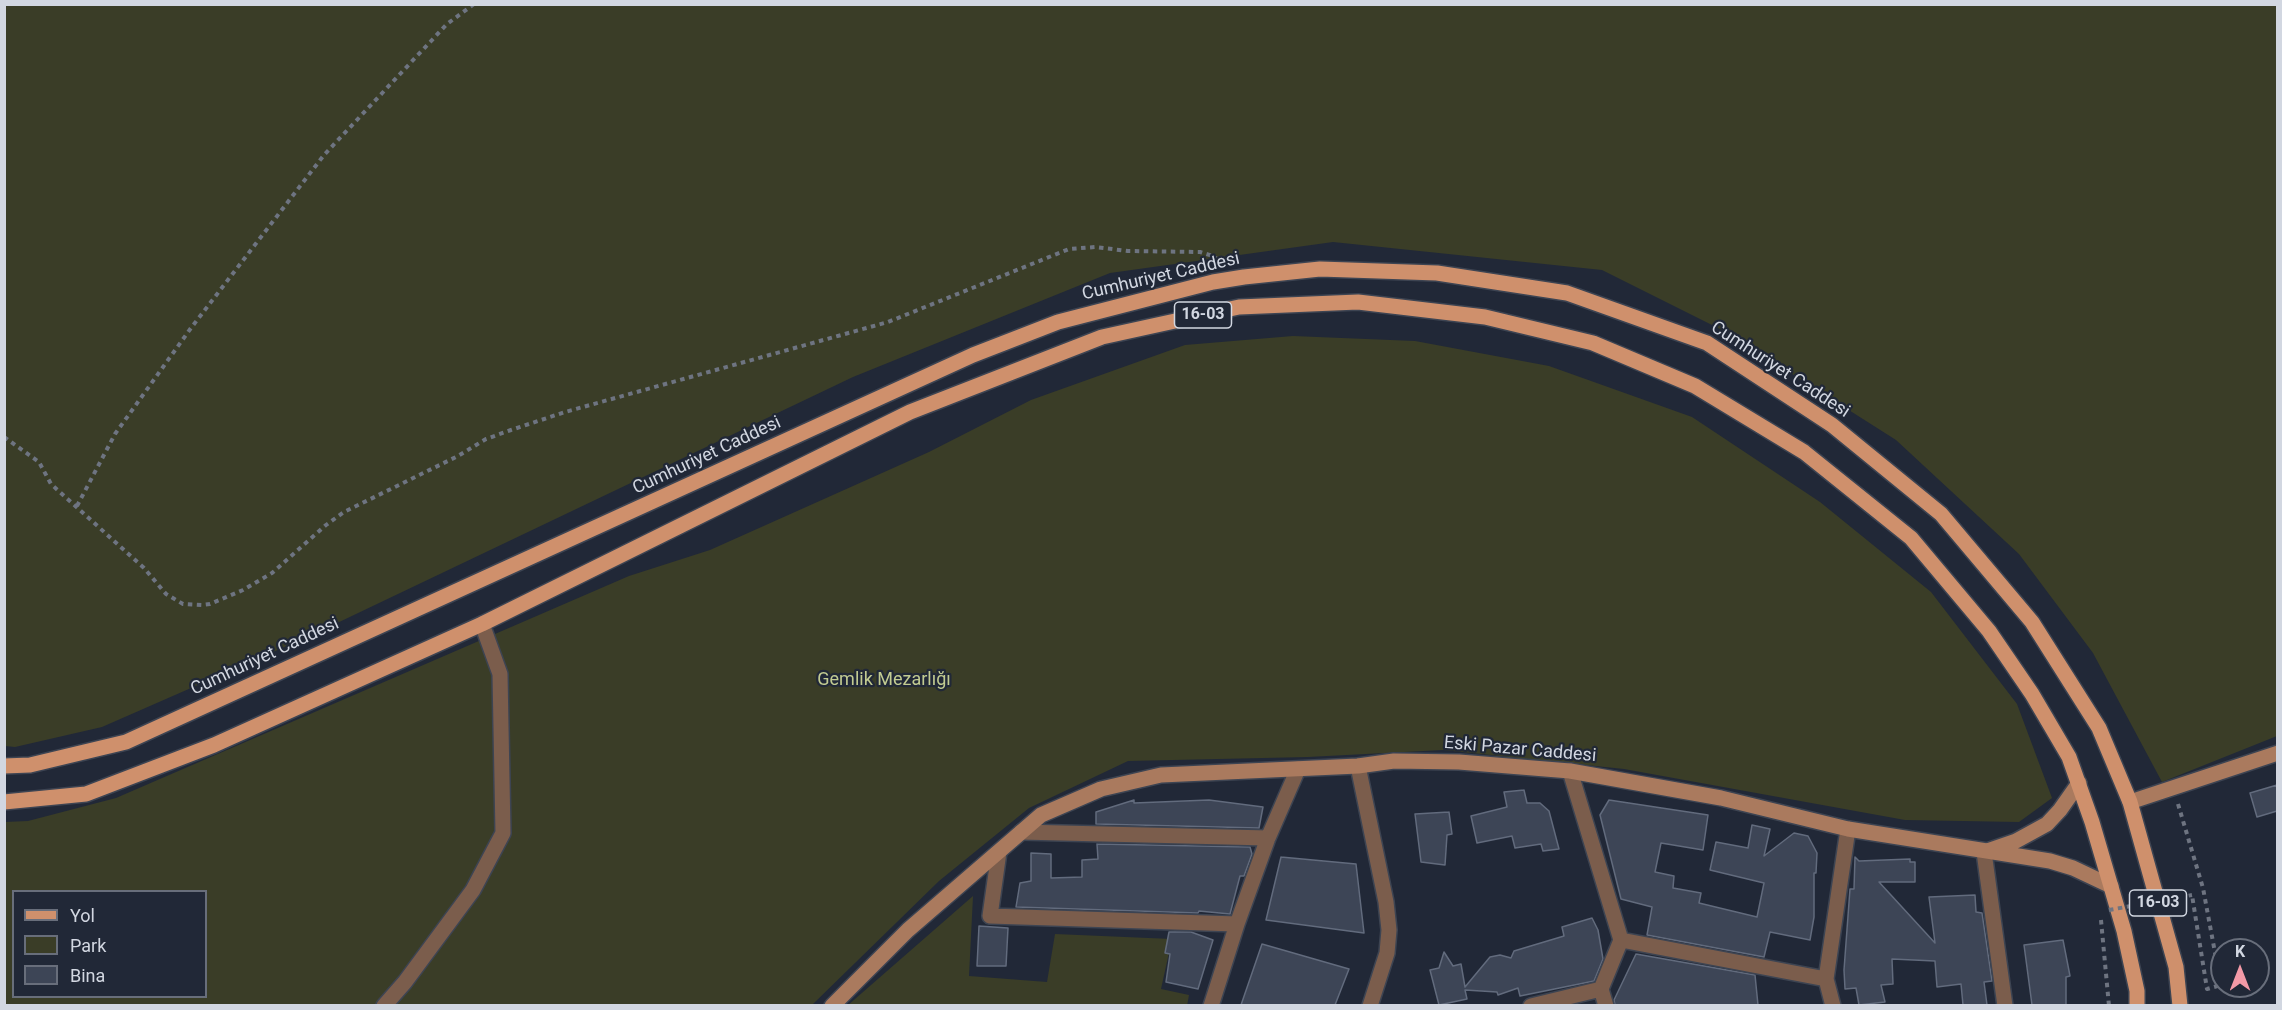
<!DOCTYPE html>
<html>
<head>
<meta charset="utf-8">
<style>
	body { margin:0 }
	#map { position:relative; width:2282px; height:1010px; overflow:hidden; background:#212837; font-family:Roboto,sans-serif }
	canvas { display:block }
	.frame { position:absolute; inset:0; border:6px solid #d2d7e1; pointer-events:none }
	.legend { position:absolute; left:12px; top:890px; width:195px; height:108px; box-sizing:border-box; background:#212837; border:2px solid #686e7b; margin:0; padding:8px 10px; list-style:none; font-size:18px; color:#d2d7e1 }
	.legend li { display:flex; align-items:center; gap:12px; height:30px }
	.legend b { width:30px; border:2px solid #686e7b }
	.north { position:absolute; left:2210px; top:938px; width:60px; height:60px; box-sizing:border-box; background:#212837; border:2px solid #686e7b; border-radius:50%; rotate:0deg; font-size:16px; font-weight:700; line-height:24px; text-align:center; color:#d2d7e1 }
	.north::after { content:''; display:block; margin:auto; width:21px; height:27px; background:#f39aa7; clip-path:polygon(50% 0,100% 100%,50% 72%,0 100%) }
</style>
</head>
<body>
<div id="map">
<canvas width="2282" height="1010"></canvas>
<div class="frame"></div>
<ul class="legend">
<li><b style="height:8px;background:#cf906c"></b>Yol</li>
<li><b style="height:16px;background:#3a3d27"></b>Park</li>
<li><b style="height:16px;background:#3d4556"></b>Bina</li>
</ul>
<div class="north">K</div>
</div>
<script>
const g = document.querySelector('canvas').getContext('2d');
g.lineJoin = 'round';
function fill(path, color) { g.fillStyle = color; g.fill(path, 'evenodd'); }
const shape = rows => new Path2D(rows.map(r => 'M' + r).join(''));
function strokePath(path, color, width, dash) { g.strokeStyle = color; g.lineWidth = width; g.lineCap = dash ? 'butt' : 'round'; g.setLineDash(dash || []); g.stroke(path); }
function label(font, color, halo, rows, align = 'center') {
  g.font = font + ' Roboto,sans-serif'; g.lineWidth = 4.5; g.setLineDash([]); g.textBaseline = 'middle'; g.strokeStyle = halo; g.fillStyle = color; for (const [text, x, y, turn = 0] of rows) {
    g.save(); g.translate(x, y); g.rotate((+turn || 0) * Math.PI / 180); g.textAlign = isNaN(turn) ? turn : align; if (halo) g.strokeText(text, 0, 0); g.fillText(text, 0, 0); g.restore();
  }
}
fill(shape([
	[5,4,2277,5,2277,736,2162,782,2093,653,2019,554,1896,440,1726,332,1602,270,1333,242,1110,273,853,377,312,635,102,727,15,747,5,746],
	[1293,336,1415,341,1549,366,1692,417,1820,502,1931,592,2017,704,2052,798,2019,822,1905,820,1624,769,1443,750,1308,757,1128,761,1029,808,939,881,812,1005,5,1006,5,822,28,821,116,798,629,576,710,550,929,452,1031,400,1185,345],
	[14,892,206,892,206,996,14,996],
	[973,896,969,976,1047,982,1055,934,1172,939,1161,989,1189,995,1187,1006,847,1006]
]), '#3a3d27');
const building = shape([
	[2277,785,2277,811,2257,817,2250,793,2277,785],
	[1524,790,1527,803,1540,803,1549,811,1559,849,1543,851,1541,844,1515,848,1512,836,1477,843,1471,816,1507,807,1504,792,1524,790],
	[1134,800,1134,803,1209,800,1263,807,1259,828,1096,824,1096,812,1134,800],
	[1609,800,1708,815,1703,850,1661,843,1655,872,1674,876,1673,888,1701,893,1699,903,1757,917,1764,883,1710,870,1716,842,1748,848,1752,825,1770,829,1764,856,1794,833,1808,836,1817,853,1816,873,1814,873,1814,917,1810,940,1770,932,1764,957,1647,935,1652,907,1621,899,1600,815,1609,800],
	[1449,812,1452,834,1447,835,1445,865,1421,862,1415,814,1449,812],
	[1097,844,1250,847,1252,854,1244,876,1240,876,1230,914,1199,911,1198,913,1016,907,1020,883,1031,881,1031,853,1051,854,1051,878,1082,877,1082,860,1098,859,1097,844],
	[1281,857,1356,864,1364,933,1266,920,1281,857],
	[1855,857,1859,861,1910,859,1910,862,1915,862,1915,882,1879,882,1935,943,1929,897,1975,895,1976,912,1982,913,1992,981,1984,982,1987,1005,1963,1005,1961,984,1937,987,1935,961,1892,959,1893,984,1881,985,1885,1002,1859,1005,1856,988,1845,989,1844,970,1850,889,1854,889,1855,857],
	[1592,918,1598,930,1603,959,1594,981,1520,996,1518,988,1498,995,1497,992,1465,990,1467,999,1439,1005,1430,970,1439,968,1444,952,1453,966,1461,964,1465,987,1490,957,1500,955,1511,958,1514,951,1564,936,1562,927,1592,918],
	[979,926,1008,928,1006,966,977,966,979,926],
	[1169,932,1191,932,1213,940,1198,989,1166,982,1170,954,1165,953,1169,932],
	[2063,940,2070,976,2066,977,2066,1005,2032,1005,2024,945,2063,940],
	[1262,944,1349,969,1335,1005,1241,1005,1262,944],
	[1636,954,1755,975,1758,1005,1615,1005,1614,1000,1636,954]
]);
fill(building, '#3d4556');
strokePath(building, '#626b7d', 1.5);
const street = shape([
	[1358,766,1386,902,1389,930,1387,953,1370,1006],
	[1570,771,1621,940,1826,979],
	[1021,832,1268,838],
	[999,852,990,916,1237,924],
	[1984,852,2005,1006],
	[384,1006,405,982,473,890,503,833,500,674,482,624],
	[1211,1006,1237,924,1268,838,1298,769],
	[1531,1006,1601,989],
	[1606,1006,1601,989,1621,940],
	[1833,1006,1826,979,1848,829]
]);
const secondary = shape([
	[2130,802,2278,753],
	[1987,851,2016,841,2047,824,2060,810,2079,783],
	[832,1006,908,930,1041,815,1101,789,1161,775,1358,766,1394,761,1459,762,1570,771,1721,798,1848,829,2050,861,2073,868,2111,886]
]);
const primary = shape([
	[4,766,30,765,126,742,973,355,1058,322,1213,282,1244,277,1320,269,1437,273,1567,293,1707,343,1832,425,1941,514,2032,622,2099,728,2130,802,2176,967,2180,1006],
	[4,802,86,794,214,745,482,624,910,412,1102,337,1239,307,1358,302,1485,317,1593,343,1695,386,1804,452,1911,538,1989,631,2032,694,2069,757,2092,822,2124,931,2137,991,2137,1006]
]);
strokePath(street, '#3d4452', 18);
strokePath(secondary, '#3d4452', 18);
strokePath(primary, '#3d4452', 18);
strokePath(shape([
	[4,437,39,462,51,484,144,568,166,594,183,604,202,605,210,604,243,590,272,573,326,525,344,512,458,456,486,439,511,430,565,412,888,322,1069,249,1095,247,1128,251,1200,252,1213,256,1224,264],
	[77,506,115,434,191,328,324,155,447,24,474,4],
	[2178,804,2203,888,2221,985,2207,989,2192,895],
	[2101,920,2109,1006]
]), '#6e7481', 4, [4.5, 4.5]);
strokePath(street, '#7b5d4c', 15);
strokePath(secondary, '#aa7a5e', 15);
strokePath(primary, '#cf906c', 15);
strokePath(shape([
	[2109,910,2192,895]
]), '#6e7481', 4, [4.5, 4.5]);
for (const [x, y, w] of [
	[1203,315,57],
	[2158,903,57]
]) { const box = new Path2D(); box.roundRect(x - w / 2, y - 13, w, 26, 4.5); g.fillStyle = '#212837'; g.fill(box); strokePath(box, '#d2d7e1', 1.5); }
label('bold 16px', '#d2d7e1', null, [
	["16-03",1203,315],
	["16-03",2158,903]
]);
label('18px', '#d2d7e1', '#212837', [
	["Cumhuriyet Caddesi",1161,277,-13],
	["Cumhuriyet Caddesi",1780,370,33],
	["Cumhuriyet Caddesi",707,456,-25],
	["Cumhuriyet Caddesi",265,657,-25],
	["Eski Pazar Caddesi",1520,750,5]
]);
label('18px', '#c2cb91', '#212837', [
	["Gemlik Mezarlığı",884,680]
]);
</script>
</body>
</html>
